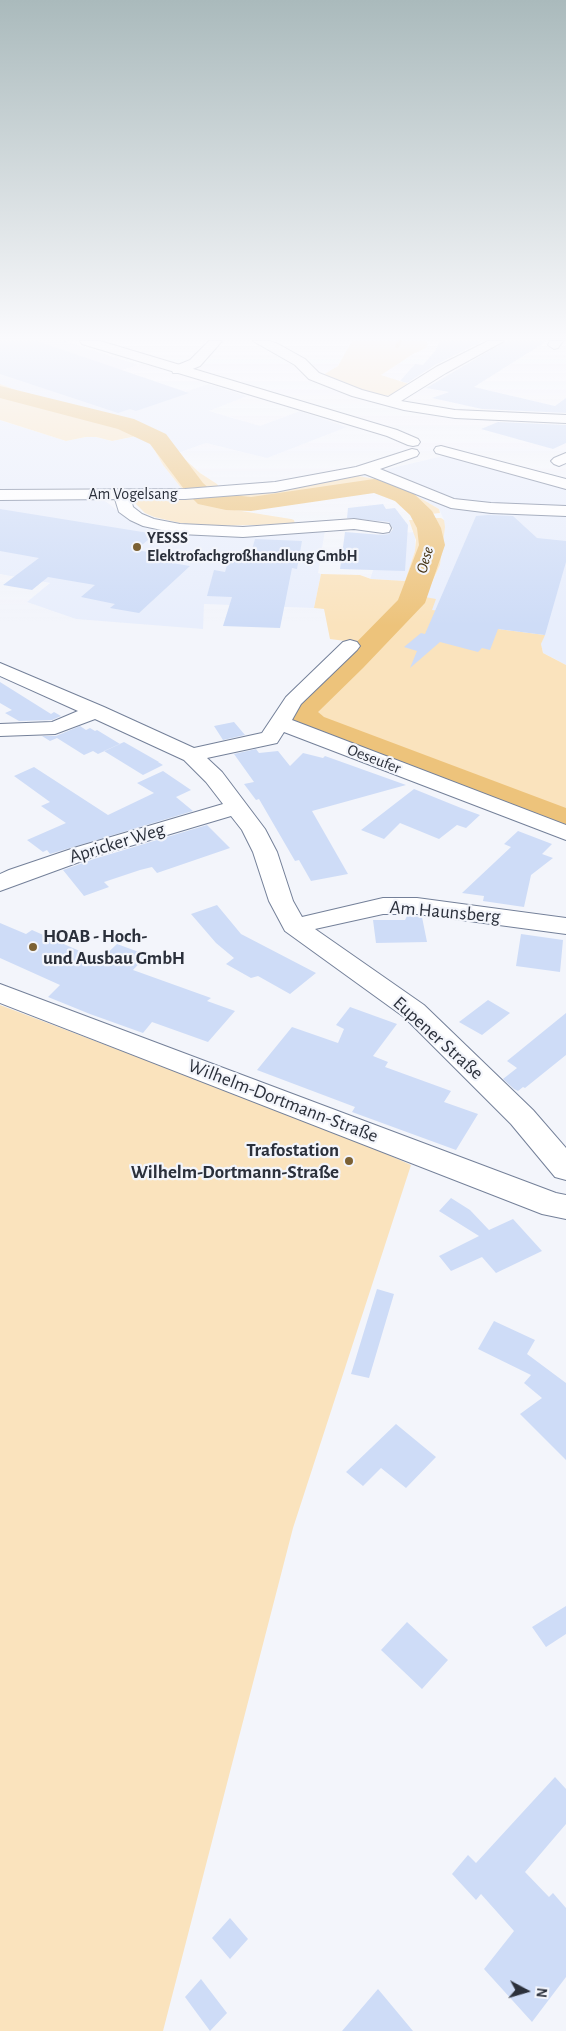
<!DOCTYPE html>
<html>
<head>
<meta charset="utf-8">
<style>
	body { margin:0 }
	#map { position:relative; width:566px; height:2031px; overflow:hidden; background:#f3f5fb; font-family:"Alegreya Sans",sans-serif }
	canvas { display:block }
	.north { position:absolute; left:501px; top:1966px; width:50px; height:50px; -webkit-text-stroke:4px #f3f5fb; paint-order:stroke; rotate:96deg; font-size:14px; font-weight:700; line-height:20px; text-align:center; color:#2b303b }
	.north::after { content:''; display:block; margin:auto; width:18px; height:22px; background:#2b303b; clip-path:polygon(50% 0,100% 100%,50% 72%,0 100%) }
</style>
</head>
<body>
<div id="map">
<canvas width="566" height="2031"></canvas>
<div class="north">N</div>
</div>
<script>
const g = document.querySelector('canvas').getContext('2d');
g.lineJoin = 'round';
function fill(path, color) { g.fillStyle = color; g.fill(path, 'evenodd'); }
const shape = rows => new Path2D(rows.map(r => 'M' + r).join(''));
function strokePath(path, color, width, dash) { g.strokeStyle = color; g.lineWidth = width; g.lineCap = dash ? 'butt' : 'round'; g.setLineDash(dash || []); g.stroke(path); }
function label(font, color, halo, rows, align = 'center') {
  g.font = font + ' "Alegreya Sans",sans-serif'; g.lineWidth = 4.5; g.setLineDash([]); g.textBaseline = 'middle'; g.strokeStyle = halo; g.fillStyle = color; for (const [text, x, y, turn = 0] of rows) {
    g.save(); g.translate(x, y); g.rotate((+turn || 0) * Math.PI / 180); g.textAlign = isNaN(turn) ? turn : align; if (halo) g.strokeText(text, 0, 0); g.fillText(text, 0, 0); g.restore();
  }
}
fill(shape([
	[0,341,64,341,139,365,105,375,171,397,208,384,247,396,209,411,260,426,300,411,347,427,267,458,206,443,178,453,161,435,146,428,35,397,0,384],
	[0,420,66,441,86,437,96,437,112,441,137,436,143,437,151,444,163,465,182,489,0,490],
	[443,456,457,458,566,489,566,665,543,653,541,644,544,635,498,629,431,610,425,598,440,565,444,520,439,509,410,492,376,479,358,476],
	[0,498,97,498,105,501,121,513,144,524,325,530,318,573,321,574,314,608,204,604,203,629,76,619,27,602,50,583,0,574],
	[415,532,415,551,405,581,370,579,375,565,379,534]
]), '#e8eefc');
fill(shape([
	[352,341,426,341,428,344,426,348,413,354,381,375,412,385,394,395,379,396,359,390,323,375,338,366],
	[0,384,35,397,130,422,161,435,178,453,200,473,217,484,219,487,182,489,163,465,151,444,143,437,137,436,112,441,96,437,86,437,66,441,0,420],
	[358,476,376,479,410,492,439,509,440,513,412,516,398,503,386,495,367,491,299,503,235,510,291,519,294,520,295,524,213,526,180,523,154,517,145,513,135,503,141,499,285,490],
	[431,518,441,518,444,520,445,527,440,565,425,597,436,599,432,610,501,618,498,629,545,635,541,644,543,653,566,665,566,809,562,810,318,718,313,714,328,691,372,653,404,622,420,599,433,569,440,543,439,533],
	[409,520,416,520,424,532,424,538,423,550,417,570,405,598,384,622,361,643,330,639,324,609,314,608,321,574,360,575,371,579,405,581,415,551,416,540],
	[0,1005,344,1135,411,1165,293,1528,163,2031,0,2031]
]), '#fae3bd');
strokePath(shape([
	[397,346,400,341]
]), '#edc37b', 4);
fill(shape([
	[0,386,134,419,166,434,203,483,214,493,251,497,374,479,399,485,411,491,432,511,441,528,445,545,425,603,363,668,318,712,324,717,566,808,566,830,302,731,286,714,295,698,343,656,398,600,419,545,417,528,410,515,395,501,374,493,251,511,226,510,198,504,187,493,150,444,118,429,0,398,0,386]
]), '#edc37b');
fill(shape([
	[0,341,37,341,189,393,136,411,130,409,118,413,0,374],
	[440,341,483,341,435,365,407,383,400,381,415,364,423,365,435,351],
	[506,341,547,341,474,387,555,406,566,398,566,413,482,409,432,398,449,392,426,388],
	[498,422,566,425,566,443,553,449,481,429],
	[383,504,386,509,395,508,408,525,405,571,340,569,345,532,383,535,389,534,393,529,389,522,347,518,348,508],
	[0,509,155,534,136,550,160,554,154,560,190,566,139,613,110,608,115,604,81,597,95,585,48,577,32,590,3,585,39,558,0,551],
	[488,515,513,516,537,538,566,541,566,562,545,635,498,629,490,650,482,648,478,652,440,642,410,668,417,651,404,647,421,633,425,634,476,516],
	[255,539,302,541,297,569,292,568,280,628,223,626,232,597,207,596,214,570,225,572,229,559,234,559,236,552,251,553],
	[0,682,51,714,54,712,61,716,52,720,19,721,5,713,12,710,0,703],
	[234,722,245,735,223,740,214,726],
	[80,726,86,730,90,728,95,731,97,730,120,744,98,754,93,751,84,755,57,738,50,741,42,736,56,736],
	[124,742,159,762,158,762,163,765,143,775,104,751],
	[256,749,259,753,278,751,290,766,303,753,323,758,325,756,406,785,312,811,348,874,311,881,299,860,295,861,259,799,256,800,244,784,254,782,234,754],
	[34,767,108,815,154,793,137,783,163,771,191,790,176,797,193,811,50,854,47,850,43,852,27,840,66,823,41,806,50,802,14,776],
	[414,789,461,808,480,815,466,828,457,825,439,839,400,823,384,839,361,830],
	[207,825,230,848,157,873,152,867,140,870,104,882,109,887,84,896,63,870,94,859],
	[518,831,552,844,542,854,553,858,531,875,524,907,483,901,484,896,462,893,511,847,504,844],
	[217,905,241,934,316,973,290,994,258,976,251,978,226,964,234,958,216,943,191,914],
	[407,916,422,917,427,942,376,943,373,920,405,920],
	[0,923,26,934,32,930,100,960,117,944,147,955,133,970,211,998,207,1001,235,1011,208,1042,152,1022,143,1033,90,1014,48,997,60,985,0,958],
	[521,934,563,940,560,972,516,966],
	[488,1000,510,1013,482,1035,459,1022],
	[350,1007,397,1024,373,1056,388,1062,385,1067,451,1091,444,1102,478,1114,456,1150,352,1112,355,1107,257,1070,292,1027,338,1043,344,1029,336,1025],
	[566,1013,566,1055,525,1088,523,1087,518,1091,514,1089,503,1079,517,1068,507,1061],
	[451,1198,470,1210,489,1230,513,1219,542,1251,496,1273,482,1257,451,1271,439,1256,479,1236,439,1211],
	[377,1289,394,1294,369,1378,351,1374],
	[494,1321,535,1340,527,1354,566,1383,566,1460,520,1414,542,1398,524,1383,531,1375,478,1349],
	[396,1424,436,1457,406,1488,381,1468,363,1486,346,1472],
	[566,1606,566,1634,546,1647,532,1627],
	[407,1622,448,1660,422,1689,381,1650],
	[555,1777,566,1789,566,1824,525,1872,549,1897,553,1893,566,1908,566,1977,532,2022,484,1969,514,1931,481,1894,476,1900,452,1874,468,1855,476,1863],
	[230,1918,248,1939,230,1959,212,1938],
	[201,1979,227,2013,210,2031,185,1997],
	[378,1989,413,2031,342,2031]
]), '#cedcf7');
const minor = shape([
	[209,341,222,341,200,366,183,373,173,373,172,370,173,367,190,360,209,341],
	[253,341,270,341,278,344,305,359,319,373,362,390,388,397,436,367,488,341,504,341,446,373,401,401,455,410,566,415,566,423,455,418,404,410,352,396,309,379,295,365,253,341],
	[550,341,563,341,558,348,554,349,548,345,550,341],
	[412,449,417,450,419,453,417,456,380,469,454,499,491,503,566,506,566,516,491,513,451,508,365,474,275,492,185,499,131,499,133,507,142,514,154,519,180,524,243,527,354,519,389,524,391,528,389,532,383,533,354,529,243,537,180,534,143,526,130,520,119,512,115,499,0,500,0,490,185,489,275,482,356,467,412,449],
	[566,453,566,463,559,466,554,464,551,461,554,458,566,453],
	[350,640,357,642,360,646,357,650,301,704,292,720,566,825,566,840,284,732,277,743,207,758,222,772,265,829,277,852,293,901,302,917,383,898,417,898,566,918,566,934,417,914,383,914,315,929,424,1005,533,1110,566,1148,566,1180,555,1177,511,1124,404,1017,285,931,269,901,253,852,242,830,231,816,93,857,0,891,0,874,9,870,77,847,223,804,206,782,184,760,95,719,55,734,0,736,0,724,52,722,78,711,0,676,0,663,104,707,194,748,262,733,286,697,343,642,350,640],
	[0,984,556,1193,566,1195,566,1219,542,1214,0,1003,0,984]
]);
const major = shape([
	[80,341,100,341,397,430,418,439,420,442,418,445,413,446,408,445,387,436,82,344,80,341],
	[441,446,566,479,566,489,436,453,434,450,436,447,441,446]
]);
strokePath(minor, '#748099', 2);
strokePath(major, '#748099', 2);
fill(minor, '#fff');
fill(major, '#fff');
const sky = g.createLinearGradient(0, 0, 0, 626);
sky.addColorStop(0, '#aababc');
sky.addColorStop(0.54, '#fafafd');
sky.addColorStop(1, '#fafafd00');
g.fillStyle = sky;
g.fillRect(0, 0, 566, 626);
for (const [x, y, r, color] of [
	[137,547,5,"#7c6133"],
	[33,947,5,"#7c6133"],
	[349,1161,5,"#7c6133"]
]) { const dot = new Path2D(); dot.arc(x, y, r, 0, 2 * Math.PI); g.fillStyle = color; g.fill(dot); strokePath(dot, '#f3f5fb', 2); }
label('16px', '#2b303b', '#f3f5fb', [
	["Am Vogelsang",133,494],
	["Oeseufer",374,759,21]
]);
label('bold 16px', '#2b303b', '#f3f5fb', [
	["YESSS",147,538],
	["Elektrofachgroßhandlung GmbH",147,556]
], 'left');
label('italic 16px', '#453313', '#f3f5fb', [
	["Oese",425,560,-74]
]);
label('19px', '#2b303b', '#f3f5fb', [
	["Apricker Weg",117,843,-17],
	["Am Haunsberg",445,912,5],
	["Eupener Straße",438,1038,42],
	["Wilhelm-Dortmann-Straße",283,1101,21]
]);
label('bold 19px', '#2b303b', '#f3f5fb', [
	["HOAB - Hoch-",43,936],
	["und Ausbau GmbH",43,958],
	["Trafostation",339,1150,"right"],
	["Wilhelm-Dortmann-Straße",339,1172,"right"]
], 'left');
</script>
</body>
</html>
